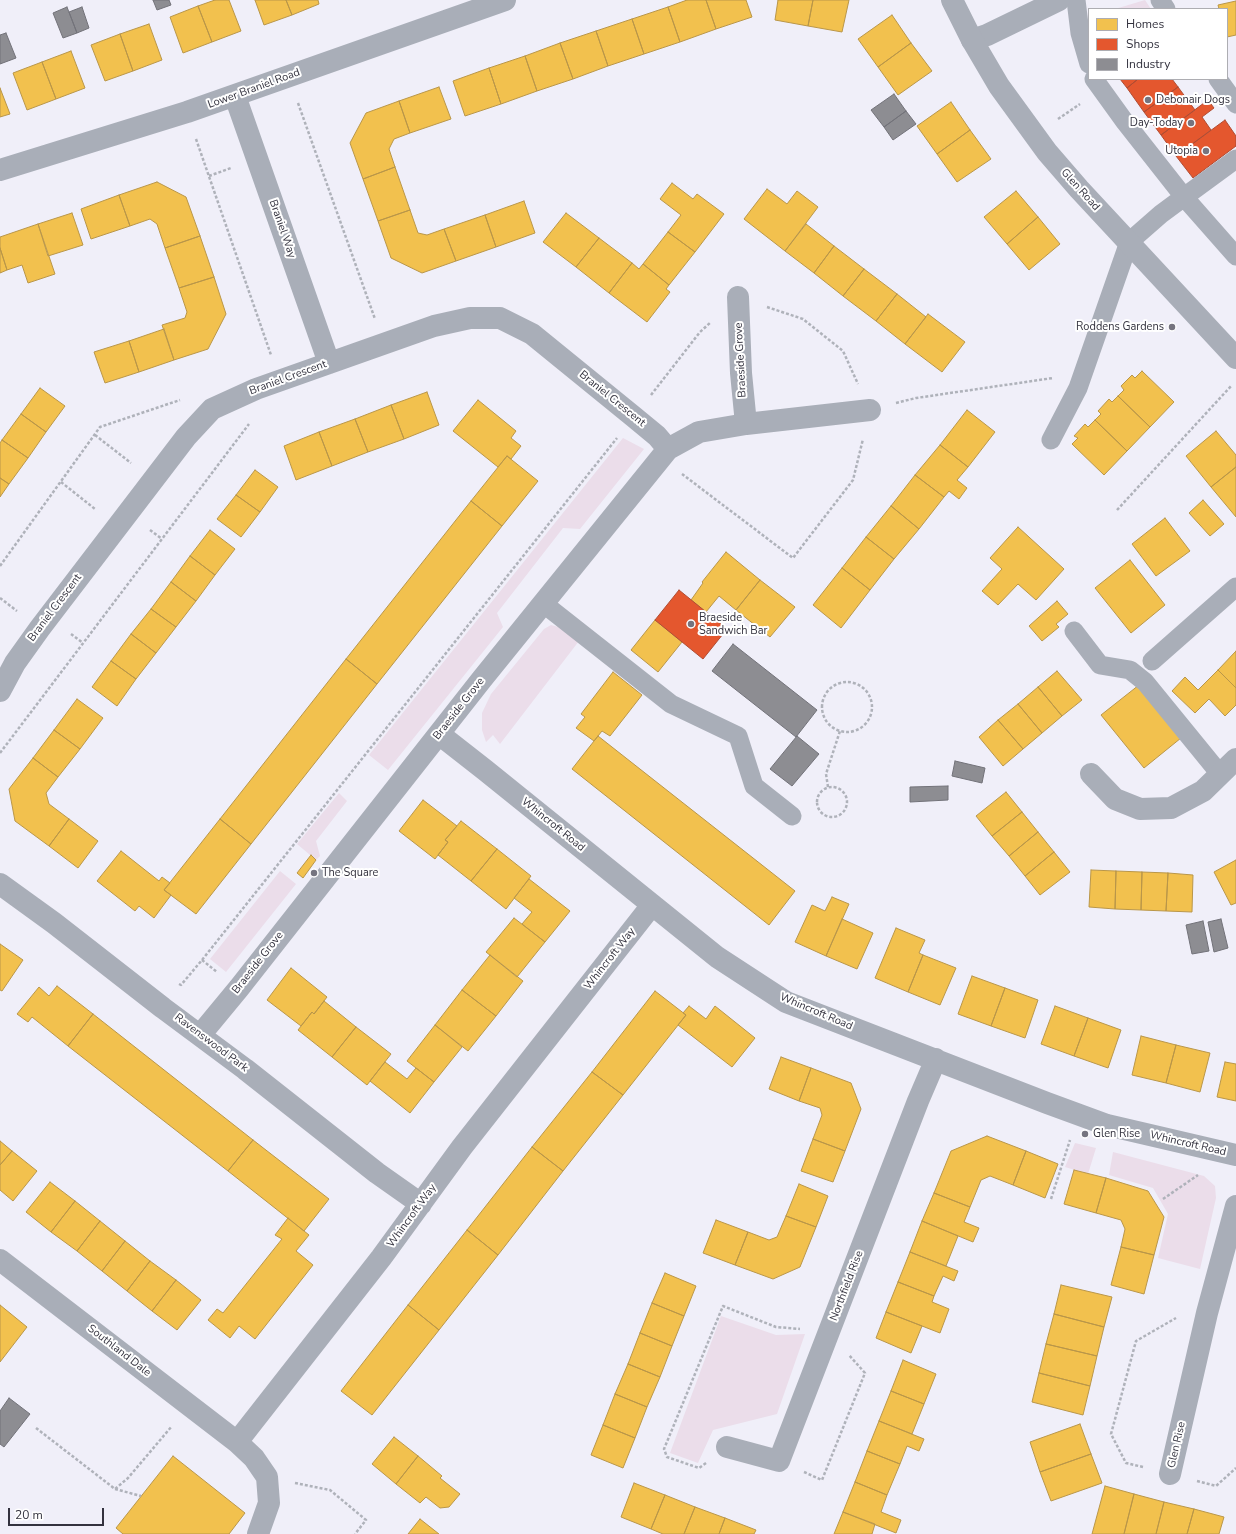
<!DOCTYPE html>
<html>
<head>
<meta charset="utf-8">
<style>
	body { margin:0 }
	#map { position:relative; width:1236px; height:1534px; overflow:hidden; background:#f0eff9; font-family:"Nunito Sans",sans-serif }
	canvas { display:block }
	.legend { position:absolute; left:1088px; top:8px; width:140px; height:72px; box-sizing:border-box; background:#fff; border:1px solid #adadb2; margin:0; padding:5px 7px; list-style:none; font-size:12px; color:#33323e }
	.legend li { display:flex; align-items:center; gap:8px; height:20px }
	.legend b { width:20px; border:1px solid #adadb2 }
	.scale { position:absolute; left:8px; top:1508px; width:96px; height:18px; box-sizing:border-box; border:2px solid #33323e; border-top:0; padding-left:5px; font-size:12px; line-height:14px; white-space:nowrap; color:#33323e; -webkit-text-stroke:3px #fff; paint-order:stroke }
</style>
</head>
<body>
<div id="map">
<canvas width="1236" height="1534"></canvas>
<ul class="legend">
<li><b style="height:11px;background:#f2c14e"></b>Homes</li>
<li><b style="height:11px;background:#e4572e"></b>Shops</li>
<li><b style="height:11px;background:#8d8d92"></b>Industry</li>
</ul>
<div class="scale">20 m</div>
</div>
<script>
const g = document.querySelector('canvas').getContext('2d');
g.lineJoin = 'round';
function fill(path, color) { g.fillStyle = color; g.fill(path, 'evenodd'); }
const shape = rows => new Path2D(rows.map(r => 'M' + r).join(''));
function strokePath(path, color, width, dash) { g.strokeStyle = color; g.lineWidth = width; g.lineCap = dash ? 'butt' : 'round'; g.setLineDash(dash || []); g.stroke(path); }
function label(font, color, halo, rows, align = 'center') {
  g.font = font + ' "Nunito Sans",sans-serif'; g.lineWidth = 4; g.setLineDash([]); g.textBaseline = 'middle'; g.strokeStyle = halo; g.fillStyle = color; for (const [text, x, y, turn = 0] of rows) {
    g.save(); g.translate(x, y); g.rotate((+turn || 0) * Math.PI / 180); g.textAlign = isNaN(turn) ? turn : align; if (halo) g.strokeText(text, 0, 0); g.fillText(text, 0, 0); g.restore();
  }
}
fill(shape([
	[1145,0,1151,9,1115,9],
	[623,438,644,449,580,529,563,528,497,613,503,627,388,770,369,755],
	[551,625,562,628,579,641,500,744,493,735,486,742,482,730,482,713,491,694,544,629],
	[339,793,347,801,316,841,320,856,316,860,297,844],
	[280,871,296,884,226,972,210,959],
	[1075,1143,1096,1148,1088,1174,1065,1167],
	[1113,1152,1204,1176,1215,1186,1216,1198,1200,1269,1158,1258,1168,1214,1153,1188,1109,1175],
	[721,1316,776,1335,805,1334,777,1414,713,1430,698,1463,670,1453]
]), '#ebddea');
const homes = shape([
	[215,0,229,0,241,31,212,42,198,6,215,0],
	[255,0,286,0,292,15,264,25,255,0],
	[286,0,318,0,319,4,292,15,286,0],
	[687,0,706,0,716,29,680,42,668,7,687,0],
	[706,0,746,0,752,17,716,29,706,0],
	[778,0,813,0,808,26,775,20,778,0],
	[813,0,849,0,842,32,808,26,813,0],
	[1236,1,1236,35,1227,37,1227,9,1219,9,1218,5,1236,1],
	[198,6,212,42,183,53,170,17,198,6],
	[668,7,680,42,644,54,632,19,668,7],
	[892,15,911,43,878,67,858,39,892,15],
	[632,19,644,54,608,66,596,31,632,19],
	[149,24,162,60,133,71,120,34,149,24],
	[596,31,608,66,573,79,560,43,596,31],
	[120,34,133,71,105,81,91,45,120,34],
	[560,43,573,79,537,91,525,56,560,43],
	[911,43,932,71,898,95,878,67,911,43],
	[71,51,85,88,56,99,42,62,71,51],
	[525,56,537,91,501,104,489,68,525,56],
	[42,62,56,99,27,110,13,73,42,62],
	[489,68,501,104,465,116,453,81,489,68],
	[439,87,451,119,410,133,399,101,439,87],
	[0,88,10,114,0,117,0,88],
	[399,101,410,133,394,139,389,149,395,167,363,179,350,143,366,113,399,101],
	[951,102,970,130,937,154,917,126,951,102],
	[970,130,991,159,957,182,937,154,970,130],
	[395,167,410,210,378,221,363,179,395,167],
	[157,182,186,197,200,236,165,248,157,224,150,219,130,226,119,195,157,182],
	[672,183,693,199,697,194,724,214,695,252,668,232,681,215,660,199,672,183],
	[767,189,787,204,797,191,818,207,785,251,744,219,767,189],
	[1016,191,1038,217,1007,244,984,217,1016,191],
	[119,195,130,226,91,239,81,209,119,195],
	[524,201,535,233,496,247,485,215,524,201],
	[410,210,418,233,427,235,444,229,456,261,422,273,391,258,378,221,410,210],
	[72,213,83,245,48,256,38,224,72,213],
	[566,213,599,238,576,267,543,242,566,213],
	[485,215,496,247,456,261,444,229,485,215],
	[1038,217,1060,244,1029,270,1007,244,1038,217],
	[38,224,55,274,28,283,22,265,7,270,0,248,0,237,38,224],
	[806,224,834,246,814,273,785,251,806,224],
	[668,232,695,252,669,285,643,264,668,232],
	[200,236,214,277,179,288,165,248,200,236],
	[599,238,632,263,609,293,576,267,599,238],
	[834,246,864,269,843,296,814,273,834,246],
	[0,248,7,270,0,273,0,248],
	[632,263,639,269,643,264,669,285,666,289,670,292,647,322,609,293,632,263],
	[864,269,897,294,876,321,843,296,864,269],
	[214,277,226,314,208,349,174,360,162,325,185,318,187,312,179,288,214,277],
	[897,294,926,317,905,344,876,321,897,294],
	[928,314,965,342,942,372,905,344,928,314],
	[164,329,174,360,139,372,129,341,164,329],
	[129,341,139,372,105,383,94,352,129,341],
	[1142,371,1174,402,1150,427,1118,396,1124,390,1121,386,1132,375,1135,378,1142,371],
	[40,388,65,406,46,432,21,414,40,388],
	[427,392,439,425,404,439,391,405,427,392],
	[1118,396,1150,427,1127,451,1095,420,1101,414,1098,411,1109,399,1112,402,1118,396],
	[478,400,516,431,511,438,521,446,511,459,507,456,498,467,453,431,478,400],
	[391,405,404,439,368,452,355,419,391,405],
	[967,410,995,432,968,467,940,445,967,410],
	[21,414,46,432,28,458,2,440,21,414],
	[355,419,368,452,332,466,319,432,355,419],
	[1095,420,1127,451,1104,475,1072,444,1078,438,1074,436,1085,424,1088,427,1095,420],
	[1216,431,1236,455,1236,467,1211,487,1186,456,1216,431],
	[319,432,332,466,296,480,284,446,319,432],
	[2,440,28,458,9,484,0,478,0,443,2,440],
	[940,445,968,467,957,480,967,488,959,499,949,491,944,497,915,475,940,445],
	[507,456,538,481,502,526,471,501,507,456],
	[1236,467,1236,517,1211,487,1236,467],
	[255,470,278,487,260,512,236,495,255,470],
	[915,475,944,497,919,529,891,506,915,475],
	[0,478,9,484,0,497,0,478],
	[236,495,260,512,241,537,217,519,236,495],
	[1203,500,1224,524,1210,536,1189,513,1203,500],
	[471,501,502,526,377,684,346,659,471,501],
	[891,506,919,529,894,559,866,537,891,506],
	[1165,518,1190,551,1156,576,1132,544,1165,518],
	[1018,527,1064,569,1036,600,1018,584,998,605,982,591,1002,569,990,558,1018,527],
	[210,530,235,549,215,575,190,556,210,530],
	[866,537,894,559,870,590,842,568,866,537],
	[726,552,760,580,736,610,719,596,706,612,691,600,703,583,702,582,726,552],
	[190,556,215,575,196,601,171,582,190,556],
	[1130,560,1165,605,1131,633,1095,588,1130,560],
	[842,568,870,590,841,628,813,605,842,568],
	[760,580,795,607,770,637,736,610,760,580],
	[171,582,196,601,176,627,151,609,171,582],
	[1057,601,1068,614,1056,624,1059,627,1042,641,1029,626,1057,601],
	[151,609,176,627,156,653,131,634,151,609],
	[655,620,682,642,658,672,631,650,655,620],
	[131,634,156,653,136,679,111,661,131,634],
	[1236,651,1236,688,1218,670,1236,651],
	[346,659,377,684,251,844,220,819,346,659],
	[111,661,136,679,117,706,92,687,111,661],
	[1218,670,1236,688,1236,705,1225,716,1209,699,1195,713,1172,691,1185,677,1198,690,1218,670],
	[1057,671,1082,700,1062,716,1038,687,1057,671],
	[613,672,642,695,610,736,602,731,594,741,576,728,585,717,581,714,613,672],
	[1139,685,1181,738,1144,768,1101,715,1139,685],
	[1038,687,1062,716,1042,733,1018,704,1038,687],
	[77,699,103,718,80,749,54,730,77,699],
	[1018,704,1042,733,1023,749,998,720,1018,704],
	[998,720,1023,749,1003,766,979,737,998,720],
	[54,730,80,749,58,777,33,758,54,730],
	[598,736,795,891,769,925,572,769,598,736],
	[33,758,58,777,46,793,49,804,69,819,49,846,15,821,9,789,33,758],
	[1006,792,1022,812,992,836,976,816,1006,792],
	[423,800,457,826,445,840,448,842,435,859,399,831,423,800],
	[1022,812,1038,832,1009,856,992,836,1022,812],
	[69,819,98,841,78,868,49,846,69,819],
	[220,819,251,844,196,914,164,890,220,819],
	[461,821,497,849,471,881,438,855,448,842,445,840,461,821],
	[1038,832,1054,852,1025,876,1009,856,1038,832],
	[497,849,531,876,506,909,471,881,497,849],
	[121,851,159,881,162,877,170,883,164,890,171,895,154,918,139,906,135,911,97,881,121,851],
	[1054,852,1070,872,1040,895,1025,876,1054,852],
	[311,855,316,860,303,878,297,873,311,855],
	[1236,860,1236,903,1231,905,1214,872,1236,860],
	[1091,870,1116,871,1115,909,1089,907,1091,870],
	[1116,871,1142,872,1141,910,1115,909,1116,871],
	[1142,872,1168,873,1166,911,1141,910,1142,872],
	[1168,873,1193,875,1192,912,1166,911,1168,873],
	[529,879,570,911,545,942,522,924,532,912,514,898,529,879],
	[832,897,849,904,826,956,795,942,812,905,825,911,832,897],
	[514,918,545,942,517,977,486,952,514,918],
	[842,919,873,933,857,969,826,956,842,919],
	[896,928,925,940,919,953,923,955,908,992,875,978,896,928],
	[0,944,23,960,2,991,0,990,0,944],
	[490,955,523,981,496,1016,462,990,490,955],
	[923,955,956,968,940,1005,908,992,923,955],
	[291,968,327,997,314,1014,312,1012,301,1026,267,1000,291,968],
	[972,976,1005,988,991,1026,958,1014,972,976],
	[57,986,93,1014,68,1046,32,1017,28,1022,17,1014,39,987,49,996,57,986],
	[1005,988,1038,1000,1025,1038,991,1026,1005,988],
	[462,990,496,1016,468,1051,435,1025,462,990],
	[655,991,686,1015,623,1095,592,1072,655,991],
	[324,1001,356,1027,332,1057,298,1030,312,1012,314,1014,324,1001],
	[689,1006,706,1019,715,1006,755,1038,732,1067,678,1025,686,1015,683,1013,689,1006],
	[1055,1006,1088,1018,1074,1056,1041,1044,1055,1006],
	[93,1014,253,1140,228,1171,68,1046,93,1014],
	[1088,1018,1121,1030,1108,1068,1074,1056,1088,1018],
	[435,1025,462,1047,434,1082,407,1061,435,1025],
	[356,1027,391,1054,367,1085,332,1057,356,1027],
	[1141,1036,1176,1045,1166,1083,1132,1075,1141,1036],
	[1176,1045,1210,1053,1200,1092,1166,1083,1176,1045],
	[781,1057,811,1068,799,1101,769,1089,781,1057],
	[385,1062,407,1079,416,1068,434,1082,410,1113,370,1081,385,1062],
	[1225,1062,1236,1064,1236,1101,1217,1097,1225,1062],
	[811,1068,851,1083,861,1109,845,1151,813,1139,822,1115,820,1108,799,1101,811,1068],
	[592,1072,623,1095,563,1171,532,1147,592,1072],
	[987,1136,1026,1151,1013,1185,990,1176,981,1180,970,1207,934,1193,951,1151,987,1136],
	[813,1139,845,1151,833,1182,801,1171,813,1139],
	[253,1140,329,1199,304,1231,228,1171,253,1140],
	[0,1141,12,1151,0,1165,0,1141],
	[532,1147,563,1171,498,1255,467,1230,532,1147],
	[12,1151,37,1171,13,1201,0,1190,0,1165,12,1151],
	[1026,1151,1058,1164,1045,1198,1013,1185,1026,1151],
	[1074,1170,1106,1178,1096,1213,1064,1204,1074,1170],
	[1106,1178,1148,1191,1164,1217,1154,1255,1121,1247,1125,1229,1121,1220,1096,1213,1106,1178],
	[50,1182,75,1201,51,1232,26,1212,50,1182],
	[799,1184,828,1196,816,1227,786,1216,799,1184],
	[934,1193,970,1207,964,1222,979,1228,973,1242,922,1221,934,1193],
	[75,1201,100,1221,77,1251,51,1232,75,1201],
	[786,1216,816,1227,800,1267,773,1279,735,1265,748,1232,769,1240,777,1237,786,1216],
	[288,1218,309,1235,296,1251,313,1265,255,1339,239,1326,230,1338,208,1320,217,1309,223,1313,282,1239,275,1235,288,1218],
	[716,1220,748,1232,735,1265,703,1253,716,1220],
	[100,1221,125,1241,102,1271,77,1251,100,1221],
	[922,1221,958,1236,946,1266,910,1252,922,1221],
	[467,1230,498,1255,439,1330,408,1305,467,1230],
	[125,1241,150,1261,127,1291,102,1271,125,1241],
	[1121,1247,1154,1255,1144,1294,1111,1285,1121,1247],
	[910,1252,958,1271,954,1281,943,1276,934,1296,898,1282,910,1252],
	[150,1261,176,1280,152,1311,127,1291,150,1261],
	[665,1273,696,1286,684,1316,652,1303,665,1273],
	[176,1280,201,1300,177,1330,152,1311,176,1280],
	[898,1282,934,1296,932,1302,949,1309,940,1333,886,1312,898,1282],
	[1061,1285,1112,1297,1104,1327,1054,1314,1061,1285],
	[652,1303,684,1316,672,1346,640,1333,652,1303],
	[0,1305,27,1327,0,1362,0,1305],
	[408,1305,439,1330,372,1415,341,1391,408,1305],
	[886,1312,922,1326,911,1353,876,1338,886,1312],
	[1054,1314,1104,1327,1097,1356,1046,1344,1054,1314],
	[640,1333,672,1346,660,1377,628,1364,640,1333],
	[1046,1344,1097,1356,1090,1386,1039,1373,1046,1344],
	[903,1360,936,1374,924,1404,891,1391,903,1360],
	[628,1364,660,1377,647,1407,615,1394,628,1364],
	[1039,1373,1090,1386,1083,1415,1032,1402,1039,1373],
	[891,1391,924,1404,912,1434,879,1421,891,1391],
	[615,1394,647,1407,635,1438,603,1425,615,1394],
	[879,1421,924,1439,919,1451,907,1446,900,1464,867,1451,879,1421],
	[1080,1424,1091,1454,1040,1472,1030,1442,1080,1424],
	[603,1425,635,1438,623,1468,591,1455,603,1425],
	[394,1437,418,1456,396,1484,372,1464,394,1437],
	[867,1451,900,1464,887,1495,855,1482,867,1451],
	[1091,1454,1102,1483,1051,1501,1040,1472,1091,1454],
	[173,1456,245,1513,229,1534,123,1534,116,1528,173,1456],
	[418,1456,442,1476,440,1478,460,1494,449,1507,440,1508,426,1497,420,1503,396,1484,418,1456],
	[855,1482,887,1495,881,1512,901,1520,896,1533,843,1512,855,1482],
	[634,1483,665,1495,651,1529,621,1517,634,1483],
	[1105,1486,1134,1494,1124,1534,1092,1534,1105,1486],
	[1134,1494,1164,1502,1156,1534,1124,1534,1134,1494],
	[665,1495,695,1507,684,1534,663,1534,651,1529,665,1495],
	[1164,1502,1194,1509,1187,1534,1156,1534,1164,1502],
	[695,1507,725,1518,719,1534,684,1534,695,1507],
	[1194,1509,1224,1517,1219,1534,1187,1534,1194,1509],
	[843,1512,875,1524,872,1534,834,1534,843,1512],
	[725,1518,756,1530,754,1534,719,1534,725,1518],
	[420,1519,439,1534,408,1534,420,1519]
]);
fill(homes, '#f2c14e');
strokePath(homes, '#b99649', 1);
const shops = shape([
	[1120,79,1138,79,1127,88,1120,79],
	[1138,79,1172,79,1178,87,1144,112,1127,88,1138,79],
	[1178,87,1195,110,1161,135,1144,112,1178,87],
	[1208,100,1214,108,1202,117,1211,130,1176,156,1161,135,1208,100],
	[1225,120,1236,136,1236,146,1193,178,1176,156,1225,120],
	[679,590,727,629,703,659,655,620,679,590]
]);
fill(shops, '#e4572e');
strokePath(shops, '#af4c33', 1);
const industry = shape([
	[153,0,169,0,171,5,157,10,153,0],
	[67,7,77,33,63,38,53,13,67,7],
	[82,7,89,28,77,33,69,12,82,7],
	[6,33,16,58,0,64,0,35,6,33],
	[894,94,906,111,884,127,871,110,894,94],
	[906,111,916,124,893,140,884,127,906,111],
	[733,644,817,710,796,737,712,671,733,644],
	[797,736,819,754,792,786,770,769,797,736],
	[955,761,985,768,982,783,952,776,955,761],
	[948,786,948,800,910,802,910,787,948,786],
	[1221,919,1228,948,1214,952,1208,922,1221,919],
	[1203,921,1209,951,1192,954,1186,925,1203,921],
	[9,1398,30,1414,4,1447,0,1444,0,1411,9,1398]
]);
fill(industry, '#8d8d92');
strokePath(industry, '#727279', 1);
strokePath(shape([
	[298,103,375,319],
	[1058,119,1080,104],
	[196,139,271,355],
	[209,176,231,168],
	[767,307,803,319,843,351,858,384],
	[651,395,700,332,711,322],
	[896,403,916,398,1053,378],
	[95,435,131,463],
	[682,474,793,558,853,480,863,439],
	[61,482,95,509],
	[1117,510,1232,385],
	[150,530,162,539],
	[0,566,100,427,180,400],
	[0,598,17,611],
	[71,634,83,643],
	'822 707a25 25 0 1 1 50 0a25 25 0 1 1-50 0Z',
	[0,753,249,424],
	'817 802a15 15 0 1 1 30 0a15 15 0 1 1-30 0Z',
	[828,787,826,774,840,731],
	[202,960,217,972],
	[179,984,181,985,202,960,617,438],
	[1051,1199,1070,1140],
	[1163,1199,1198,1175],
	[36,1428,115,1489,128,1478,172,1426],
	[706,1463,699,1468,667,1457,664,1449,723,1306,776,1327,800,1329],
	[1143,1467,1126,1463,1111,1434,1136,1341,1176,1318],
	[804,1472,822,1480,865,1373,849,1355],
	[1197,1481,1216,1486,1236,1468],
	[295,1483,330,1490,366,1520,355,1534],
	[115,1489,141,1496]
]), '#afb2ba', 2.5, [3, 2]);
strokePath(shape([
	[1076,0,1080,33,1089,64],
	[1160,0,1166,9],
	[1218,79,1236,104],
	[1236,159,1184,197,1236,256],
	[1051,440,1078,388,1129,242,1161,214,1184,197,1125,122,1094,79],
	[544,604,671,704,738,736,754,786,792,816],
	[1074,631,1100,665,1130,670,1145,682,1220,774],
	[1152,661,1236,587]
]), '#a9aeb8', 19);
strokePath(shape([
	[972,40,987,35,1059,0],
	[235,96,329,363],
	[738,297,741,373,746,424],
	[0,691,15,663,40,628,186,437,212,409,256,389,434,326,470,318,500,318,532,334,634,417,657,436,668,449],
	[439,734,485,770,717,957,786,1002,1047,1103,1107,1125,1236,1155],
	[1091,774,1115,799,1140,809,1171,808,1203,791,1236,759],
	[0,884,54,923,163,1008,245,1069,377,1173,421,1204],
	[201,1034,239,988,482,679,668,449,699,432,746,424,870,410],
	[0,1260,237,1442],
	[727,1447,779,1461,918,1101,936,1059],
	[1170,1474,1207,1313,1236,1206],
	[258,1534,269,1503,267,1477,254,1458,237,1442,381,1258,462,1147,652,905]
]), '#a9aeb8', 22);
strokePath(shape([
	[952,0,972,40,999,86,1047,152,1079,189,1236,358],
	[0,170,187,112,505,0]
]), '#a9aeb8', 22);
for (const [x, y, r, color] of [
	[1148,100,4,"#75747f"],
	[1191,123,4,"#75747f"],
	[1206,151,4,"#75747f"],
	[1172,327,4,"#75747f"],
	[691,624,4,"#75747f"],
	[314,873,4,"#75747f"],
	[1085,1134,4,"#75747f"]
]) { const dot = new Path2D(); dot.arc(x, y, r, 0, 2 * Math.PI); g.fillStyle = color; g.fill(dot); strokePath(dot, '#fff', 1.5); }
label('11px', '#33323e', '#fff', [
	["Lower Braniel Road",254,89,-20],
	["Glen Road",1080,190,48],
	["Braniel Way",282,229,71],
	["Braeside Grove",741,360,-93],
	["Braniel Crescent",288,378,-20],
	["Braniel Crescent",612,399,39],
	["Braniel Crescent",55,608,-53],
	["Braeside Grove",459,709,-52],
	["Whincroft Road",553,825,39],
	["Whincroft Way",610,959,-52],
	["Braeside Grove",258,963,-52],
	["Whincroft Road",816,1012,23],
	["Ravenswood Park",211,1043,37],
	["Whincroft Road",1188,1144,13],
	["Whincroft Way",412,1216,-54],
	["Northfield Rise",847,1286,-69],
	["Southland Dale",119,1351,38],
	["Glen Rise",1177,1445,-77]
]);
label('11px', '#33323e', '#fff', [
	["Debonair Dogs",1156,100],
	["Day-Today",1183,123,"right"],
	["Utopia",1198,151,"right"],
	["Roddens Gardens",1164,327,"right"],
	["Braeside",699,618],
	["Sandwich Bar",699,631],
	["The Square",322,873],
	["Glen Rise",1093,1134]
], 'left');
</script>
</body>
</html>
